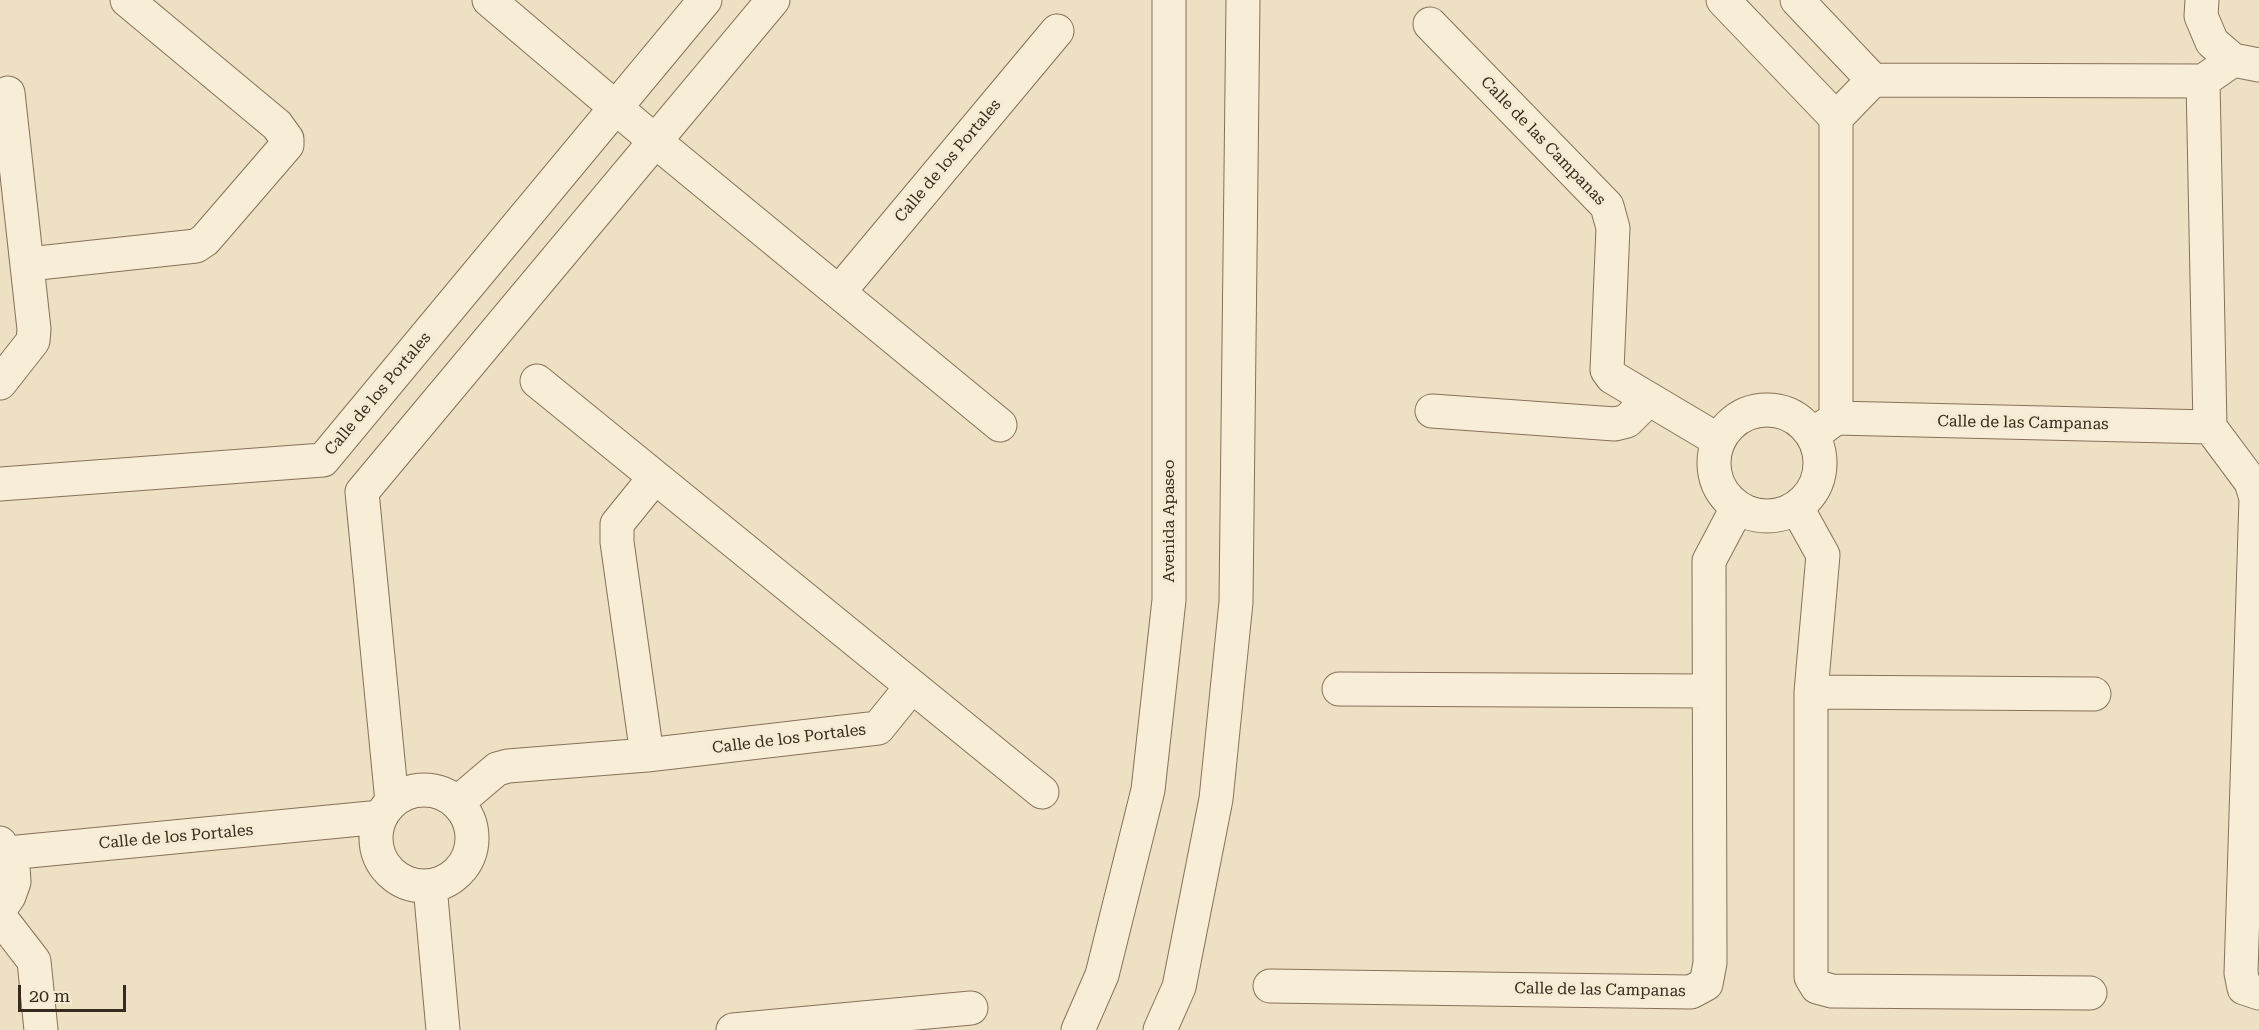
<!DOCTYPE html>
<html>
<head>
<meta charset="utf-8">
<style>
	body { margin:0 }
	#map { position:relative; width:2259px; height:1030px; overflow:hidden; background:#eee0c2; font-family:"Roboto Serif",serif }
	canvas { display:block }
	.scale { position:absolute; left:18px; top:985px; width:108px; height:27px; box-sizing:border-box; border:3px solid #372a1e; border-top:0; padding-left:8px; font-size:18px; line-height:21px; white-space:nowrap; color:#372a1e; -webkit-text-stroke:4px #f5ead2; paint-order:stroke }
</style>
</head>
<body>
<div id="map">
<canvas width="2259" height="1030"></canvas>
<div class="scale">20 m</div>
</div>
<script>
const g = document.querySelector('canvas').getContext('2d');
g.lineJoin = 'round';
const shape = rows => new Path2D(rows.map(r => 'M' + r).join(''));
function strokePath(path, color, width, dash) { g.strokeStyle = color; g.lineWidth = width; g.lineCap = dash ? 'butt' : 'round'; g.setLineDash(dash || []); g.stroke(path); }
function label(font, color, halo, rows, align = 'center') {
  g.font = font + ' "Roboto Serif",serif'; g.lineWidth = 6; g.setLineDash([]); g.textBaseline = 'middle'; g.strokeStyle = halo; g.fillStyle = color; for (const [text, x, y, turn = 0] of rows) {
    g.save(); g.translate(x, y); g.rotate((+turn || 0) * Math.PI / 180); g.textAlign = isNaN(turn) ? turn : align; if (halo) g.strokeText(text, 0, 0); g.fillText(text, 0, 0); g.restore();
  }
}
const minor = shape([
	[489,0,655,141,1000,425],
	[1723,0,1836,118],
	[1797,0,1873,80,2203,81,2233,60],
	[2202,0,2201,16,2212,42,2233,60,2259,65],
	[1430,24,1607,206,1613,228,1607,370,1612,377,1718,440],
	[2203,81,2210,427,2251,482,2256,498,2241,973,2244,988,2259,993],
	[29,264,196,246,205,240,287,145,287,139,277,125,127,0],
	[839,292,1057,31],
	[537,381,1042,792],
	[0,383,33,341,34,329,8,93],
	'1714 463a53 53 0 1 1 106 0a53 53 0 1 1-106 0Z',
	[1432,411,1615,424,1627,421,1649,399],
	[1836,418,1836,118,1873,80],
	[1813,435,1836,418,2210,427],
	[0,484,323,460,705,0],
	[1797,508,1823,555,1811,692,1811,977,1817,987,1832,991,2090,993],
	[1339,689,1707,691],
	[1811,692,2094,694],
	[647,755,617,542,617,524,655,477],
	'376 838a48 48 0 1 1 96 0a48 48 0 1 1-96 0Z',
	[392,802,362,492,773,0],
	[457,803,497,769,508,766,647,755,878,728,912,686],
	[0,843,13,867,14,882,9,896,0,909],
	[8,853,381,817],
	[430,886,443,1030],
	[0,917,34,961,41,1030],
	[1270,986,1691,992,1706,984,1710,963,1709,561,1737,508],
	[733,1030,971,1008],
	[1078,1030,1102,975,1148,790,1169,600,1169,0],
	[1160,1030,1179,987,1216,799,1236,602,1243,0]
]);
strokePath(minor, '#87715a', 35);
strokePath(minor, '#f8edd6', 33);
label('16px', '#372a1e', '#f5ead2', [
	["Calle de las Campanas",1543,141,46],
	["Calle de los Portales",948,161,-50],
	["Calle de los Portales",378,394,-50],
	["Calle de las Campanas",2023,423,1],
	["Avenida Apaseo",1169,521,-90],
	["Calle de los Portales",789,739,-7],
	["Calle de los Portales",176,837,-5],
	["Calle de las Campanas",1600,990,1]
]);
</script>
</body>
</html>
